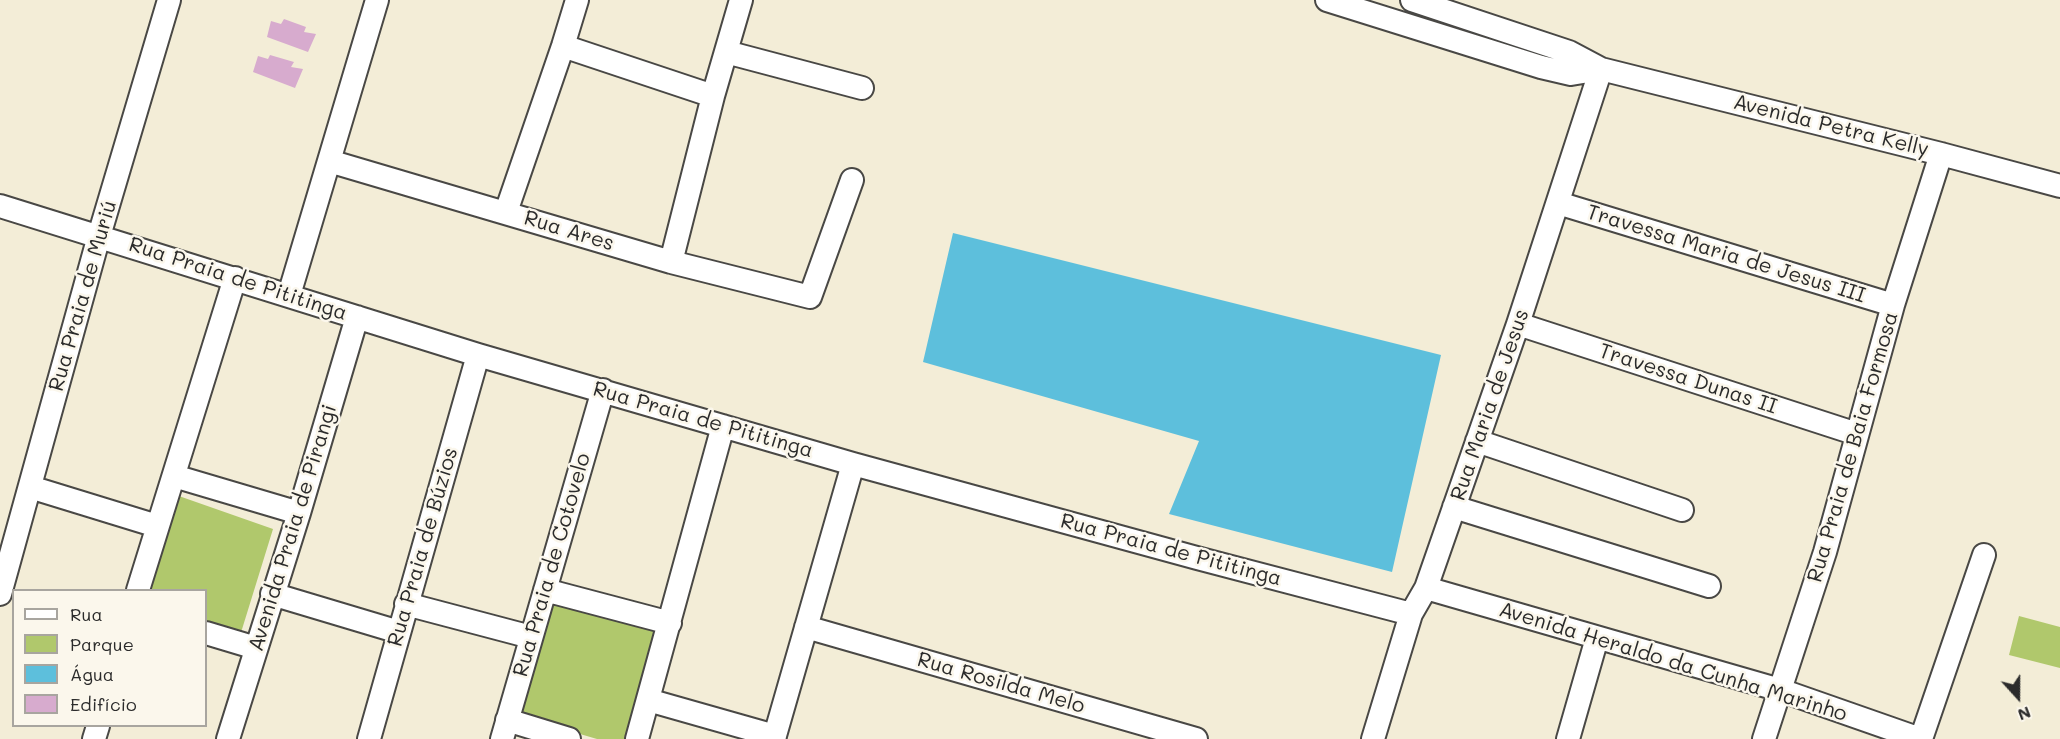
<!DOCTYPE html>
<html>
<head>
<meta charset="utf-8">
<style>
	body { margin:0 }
	#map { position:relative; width:2060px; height:739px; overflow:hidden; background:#f3edd7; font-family:Mali,sans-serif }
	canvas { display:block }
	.legend { position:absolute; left:12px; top:589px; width:195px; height:138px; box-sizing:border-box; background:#fbf7ec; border:2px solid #a8a59f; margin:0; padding:8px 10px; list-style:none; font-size:18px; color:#2b2b2b }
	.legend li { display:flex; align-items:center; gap:12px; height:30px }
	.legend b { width:30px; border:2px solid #a8a59f }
	.north { position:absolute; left:1988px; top:667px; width:60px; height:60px; -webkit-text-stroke:4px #fbf7ec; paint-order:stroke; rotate:159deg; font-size:16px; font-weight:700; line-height:24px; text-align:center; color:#2b2b2b }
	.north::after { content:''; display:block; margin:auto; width:21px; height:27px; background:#2b2b2b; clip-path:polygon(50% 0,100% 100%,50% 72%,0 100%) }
</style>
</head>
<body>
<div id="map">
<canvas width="2060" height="739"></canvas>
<ul class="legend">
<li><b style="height:8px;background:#fff"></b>Rua</li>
<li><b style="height:16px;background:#b0c86c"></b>Parque</li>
<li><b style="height:16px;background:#5dbfdc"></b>Água</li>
<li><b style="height:16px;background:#d7abce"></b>Edifício</li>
</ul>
<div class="north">N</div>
</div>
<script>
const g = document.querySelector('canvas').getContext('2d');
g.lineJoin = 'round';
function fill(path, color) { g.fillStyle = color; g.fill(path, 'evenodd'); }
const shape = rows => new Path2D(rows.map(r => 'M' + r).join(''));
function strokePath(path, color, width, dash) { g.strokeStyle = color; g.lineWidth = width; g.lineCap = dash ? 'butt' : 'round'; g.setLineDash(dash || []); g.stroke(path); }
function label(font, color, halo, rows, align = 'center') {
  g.font = font + ' Mali,sans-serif'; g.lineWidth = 5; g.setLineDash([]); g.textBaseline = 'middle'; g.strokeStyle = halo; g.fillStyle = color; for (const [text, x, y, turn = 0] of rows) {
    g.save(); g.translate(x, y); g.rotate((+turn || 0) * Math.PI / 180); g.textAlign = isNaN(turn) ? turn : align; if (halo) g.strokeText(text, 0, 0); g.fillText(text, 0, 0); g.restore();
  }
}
fill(shape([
	[176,495,273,529,239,639,206,627,206,590,147,590],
	[556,604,651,629,654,632,654,640,624,739,597,739,529,719,523,714,522,707,551,609],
	[2019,616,2060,627,2060,668,2009,655]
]), '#b0c86c');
fill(shape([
	[953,233,1441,355,1392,572,1169,514,1199,441,923,362]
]), '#5dbfdc');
fill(shape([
	[284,19,306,27,304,32,316,34,308,52,267,37,271,21,281,24],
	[270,55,294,62,291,67,303,69,295,88,253,72,258,56,268,59]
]), '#d7abce');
const minor = shape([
	[1327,0,1541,67,1571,74,1601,69],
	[1412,0,1569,52,1601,69,1941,154,2060,186],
	[563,46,713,96],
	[726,52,862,88],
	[329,161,671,262,810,297,852,180],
	[1558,203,1893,305],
	[0,206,478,355,853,464,1197,558,1411,614],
	[506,212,563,46,577,0],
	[671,262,713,96,741,0],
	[289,295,377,0],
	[1518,324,1857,434],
	[1477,441,1682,510],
	[174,476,299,513],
	[30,487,157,526],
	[1454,507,1709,586],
	[1426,588,1780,690,1920,739],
	[138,590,235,278],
	[545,590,670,623],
	[0,594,99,236,169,0],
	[272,594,399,632],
	[406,604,531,637],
	[806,627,1196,739],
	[206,633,256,648],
	[648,700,775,736],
	[507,720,569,739],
	[94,739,98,726],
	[228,739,299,513,357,317],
	[369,739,478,355],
	[502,739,603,390],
	[637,739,723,426],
	[774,739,853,464],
	[1373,739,1411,614,1426,588,1518,324,1601,69],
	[1568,739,1597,638],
	[1764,739,1825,552,1893,305,1941,154],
	[1921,739,1984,555]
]);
strokePath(minor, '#494845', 26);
strokePath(minor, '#fff', 22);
label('21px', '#2b2b2b', '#fbf7ec', [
	["Avenida Petra Kelly",1831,126,14],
	["Rua Ares",569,231,17],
	["Travessa Maria de Jesus III",1726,254,17],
	["Rua Praia de Pititinga",238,279,18],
	["Rua Praia de Muriú",83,296,-74],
	["Travessa Dunas II",1688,379,18],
	["Rua Maria de Jesus",1490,405,-71],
	["Rua Praia de Pititinga",703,420,16],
	["Rua Praia de Baia Formosa",1853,447,-74],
	["Avenida Praia de Pirangi",293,528,-73],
	["Rua Praia de Búzios",423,547,-74],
	["Rua Praia de Pititinga",1171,550,15],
	["Rua Praia de Cotovelo",552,565,-74],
	["Avenida Heraldo da Cunha Marinho",1673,662,17],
	["Rua Rosilda Melo",1001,683,16]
]);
</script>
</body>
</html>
